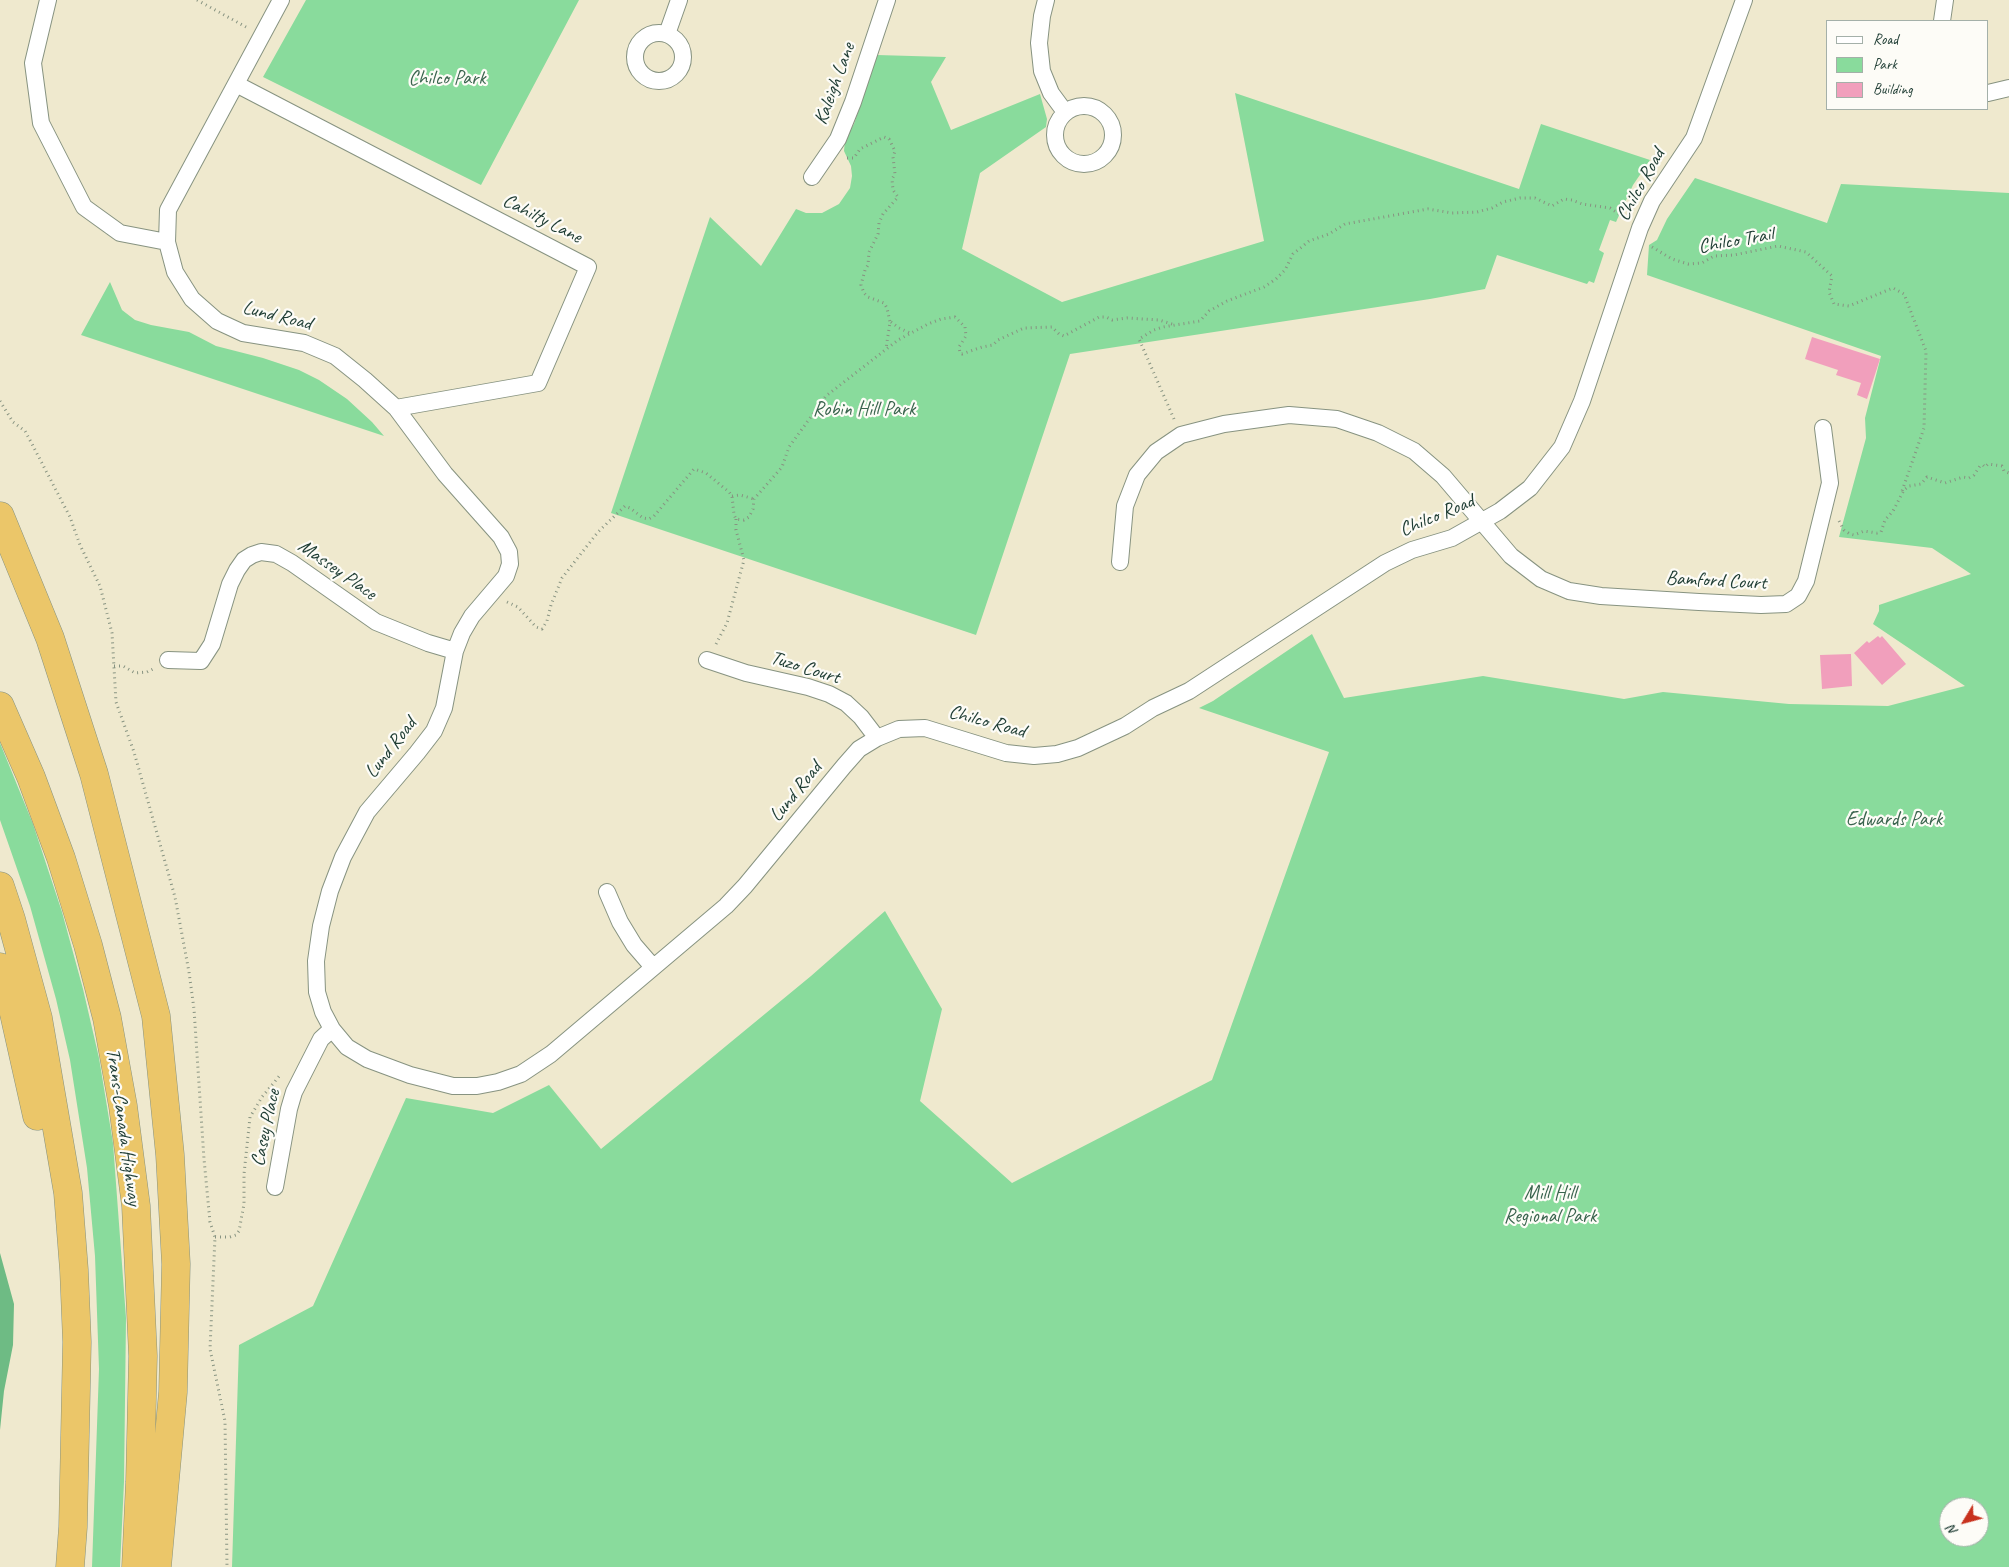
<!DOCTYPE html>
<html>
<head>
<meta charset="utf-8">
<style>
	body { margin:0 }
	#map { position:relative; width:2009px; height:1567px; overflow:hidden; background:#efe9ce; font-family:Caveat,sans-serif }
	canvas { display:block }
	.legend { position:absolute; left:1826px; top:20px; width:162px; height:90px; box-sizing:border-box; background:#fdfcf7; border:1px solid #a4b0a9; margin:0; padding:6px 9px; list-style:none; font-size:15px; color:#1f3d34 }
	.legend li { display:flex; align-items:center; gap:10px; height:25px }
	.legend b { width:25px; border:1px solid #a4b0a9 }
	.north { position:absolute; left:1939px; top:1497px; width:50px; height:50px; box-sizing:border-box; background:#fdfcf7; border:1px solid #a4b0a9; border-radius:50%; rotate:233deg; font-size:14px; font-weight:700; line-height:20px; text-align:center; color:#1f3d34 }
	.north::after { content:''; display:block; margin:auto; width:18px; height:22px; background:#c8321e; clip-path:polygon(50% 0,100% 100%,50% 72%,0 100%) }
</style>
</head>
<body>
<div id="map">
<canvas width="2009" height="1567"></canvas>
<ul class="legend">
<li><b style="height:6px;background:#fff"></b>Road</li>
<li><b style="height:14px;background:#89db9c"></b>Park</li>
<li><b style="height:14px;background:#f19fbc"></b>Building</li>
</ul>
<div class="north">N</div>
</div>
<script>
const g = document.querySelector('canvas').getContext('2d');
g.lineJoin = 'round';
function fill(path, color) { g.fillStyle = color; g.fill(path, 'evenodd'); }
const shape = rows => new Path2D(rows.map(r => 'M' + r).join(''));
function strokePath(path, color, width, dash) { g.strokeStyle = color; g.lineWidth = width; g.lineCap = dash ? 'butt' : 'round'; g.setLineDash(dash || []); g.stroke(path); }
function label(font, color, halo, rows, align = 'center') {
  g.font = font + ' Caveat,sans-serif'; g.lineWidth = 4.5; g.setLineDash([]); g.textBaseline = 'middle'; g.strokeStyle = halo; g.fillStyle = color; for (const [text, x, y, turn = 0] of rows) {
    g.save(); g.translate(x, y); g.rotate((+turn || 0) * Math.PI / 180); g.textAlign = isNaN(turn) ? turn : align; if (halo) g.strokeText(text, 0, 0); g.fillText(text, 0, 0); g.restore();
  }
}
fill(shape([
	[306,0,579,0,481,185,263,77],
	[877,55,946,57,931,82,951,130,1040,94,1047,119,1046,127,980,173,962,249,1062,302,1264,241,1235,93,1519,189,1541,124,1650,160,1633,185,1616,222,1610,220,1599,250,1604,253,1594,283,1589,281,1587,284,1497,255,1485,289,1430,299,1070,354,976,635,611,513,710,217,761,266,796,209,806,213,822,213,839,204,850,188,852,176,851,166,844,151,845,140,854,124],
	[1695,178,1827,223,1841,184,2009,193,2009,1567,232,1567,239,1345,313,1306,406,1098,493,1113,549,1085,601,1149,811,976,885,911,942,1009,920,1101,1012,1183,1212,1080,1329,752,1199,708,1213,701,1312,634,1344,698,1483,676,1624,699,1663,692,1789,704,1888,706,1965,686,1873,624,1879,611,1879,605,1971,574,1932,548,1839,537,1866,438,1865,418,1881,356,1647,275,1649,245,1657,240,1667,219],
	[1949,1507,1979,1507,1979,1537,1949,1537],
	[110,282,122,310,135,320,151,325,189,332,216,346,263,358,299,370,319,380,347,399,372,422,384,436,81,335],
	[0,743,33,824,62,912,83,989,99,1058,113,1143,126,1318,124,1482,120,1567,92,1567,99,1369,95,1256,87,1168,70,1060,56,999,30,906,0,820]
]), '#89db9c');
fill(shape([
	[0,1253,14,1304,13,1345,4,1391,0,1430]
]), '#6ebb84');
fill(shape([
	[1812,337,1880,359,1867,399,1857,395,1861,383,1836,375,1838,370,1805,359],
	[1878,636,1880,638,1882,636,1906,664,1882,685,1854,653,1867,641,1869,643],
	[1851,654,1852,686,1822,689,1820,655]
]), '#f19fbc');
const street = shape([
	[48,0,33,63,41,123,84,207,120,233,167,242],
	[281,0,168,210,167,242,175,272,192,299,217,321,243,333,304,343,335,356,365,380,396,408,445,474,501,537,509,552,510,564,506,576,472,616,462,633,455,651,444,708,434,731,417,753,367,812,343,857,330,891,321,926,316,961,317,992,323,1012,332,1029,347,1047,367,1059,410,1075,453,1086,477,1086,498,1082,521,1074,551,1054,726,906,745,886,844,766,859,749,877,738,899,729,925,728,1006,753,1034,756,1057,754,1078,748,1125,726,1153,708,1189,691,1385,563,1412,550,1452,538,1500,511,1530,488,1562,447,1582,401,1640,228,1652,201,1694,138,1744,0],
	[1046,0,1042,16,1039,43,1042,71,1051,93,1065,112],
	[1942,21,1945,0],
	'635 57a24 24 0 1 1 48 0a24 24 0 1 1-48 0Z',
	[667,34,679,0],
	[236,84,588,267,538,383,396,408],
	[1988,93,2009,88],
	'1055 135a29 29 0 1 1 58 0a29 29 0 1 1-58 0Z',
	[812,177,838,139,853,102,887,0],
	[1120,562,1125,506,1137,475,1156,452,1181,435,1224,424,1289,415,1337,419,1378,433,1414,451,1443,476,1511,556,1541,579,1569,591,1601,596,1699,602,1761,605,1786,604,1798,596,1806,581,1830,483,1823,428],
	[168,660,201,661,212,644,230,584,237,570,244,560,252,555,261,552,276,554,292,563,376,622,428,643,455,651],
	[707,660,746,673,808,687,829,694,846,703,861,717,877,738],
	[607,892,620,922,634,945,653,967],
	[275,1187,289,1109,294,1092,321,1039,332,1029]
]);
const highway = shape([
	[0,516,50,638,94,774,156,1016,170,1155,176,1264,173,1392,157,1567],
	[0,706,31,777,61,858,88,945,107,1018,123,1106,136,1206,143,1356,140,1482,136,1567],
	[0,886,11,919,38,1018,68,1193,74,1270,77,1342,73,1527,70,1567],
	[0,967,13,1009,37,1116]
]);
strokePath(street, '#879381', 18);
strokePath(highway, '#879381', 29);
strokePath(shape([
	[197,0,246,27],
	[847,158,854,158,860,149,884,137,889,139,895,151,893,157,895,174,892,179,893,190,898,197,883,214,879,223,878,234,869,252,868,265,865,270,861,285,864,293,868,297,884,303,887,308,890,322,886,349],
	[1652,247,1672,259,1688,264,1702,263,1714,256,1734,255,1778,246,1806,252,1832,276,1829,292,1834,304,1849,306,1893,288,1904,294,1926,351,1924,428,1901,494],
	[891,322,899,328,910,333],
	[0,401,13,422,25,431,32,444,70,517,80,545,100,586,112,633,116,702,134,752,175,897,189,972,194,1009,204,1159,210,1222,215,1237,210,1349,225,1421,227,1567],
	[1174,419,1139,339,1154,330,1163,327,1200,321,1209,311,1227,301,1264,287,1276,279,1285,270,1293,254,1309,241,1329,234,1345,224,1428,209,1452,213,1477,212,1492,208,1503,202,1520,198,1535,198,1552,206,1564,199,1572,200,1582,204,1610,208,1625,218],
	[732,496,740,495,754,499],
	[1839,521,1844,530,1850,534,1854,535,1864,531,1877,533,1881,532,1885,520,1893,511,1904,490,1909,486,1921,484,1927,477,1945,483,1963,477,1969,478,1974,475,1980,466,1983,465,1985,467,1988,464,2002,466,2004,471,2009,473],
	[507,602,518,607,536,627,542,629,547,621,551,605,562,578,598,532,625,506,630,508,643,518,649,519,654,516,694,469,706,473,729,492,732,496,734,515,736,519,744,520,749,517,753,509,754,499,782,467,789,447,826,396,898,340,928,324,941,319,955,317,965,327,966,336,959,347,960,353,962,354,982,347,993,345,998,340,1024,328,1052,327,1059,334,1064,336,1099,317,1106,317,1112,320,1127,318,1159,320,1175,325],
	[716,644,727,623,744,560,736,530,736,519],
	[114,666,123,666,135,673,147,672,153,669],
	[215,1237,230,1237,236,1235,239,1231,244,1204,244,1174,250,1117,262,1097,281,1074]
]), '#879381', 3, [1, 4]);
strokePath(street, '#fff', 16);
strokePath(highway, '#ebc669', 28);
label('20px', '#3a644e', '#fdfcf7', [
	["Chilco Park",447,79],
	["Robin Hill Park",864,410],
	["Edwards Park",1894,820],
	["Mill Hill",1550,1194],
	["Regional Park",1550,1217]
]);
label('20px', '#1f3d34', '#fdfcf7', [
	["Kaleigh Lane",835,84,-70],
	["Chilco Road",1641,185,-61],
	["Cahilty Lane",542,219,27],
	["Chilco Trail",1736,241,-10],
	["Lund Road",277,316,14],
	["Chilco Road",1437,516,-23],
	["Massey Place",337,570,35],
	["Bamford Court",1716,581,3],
	["Tuzo Court",805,668,17],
	["Chilco Road",987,722,15],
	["Lund Road",391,748,-52],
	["Lund Road",796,792,-51],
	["Trans-Canada Highway",123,1127,82],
	["Casey Place",266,1128,-78]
]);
</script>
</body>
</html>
